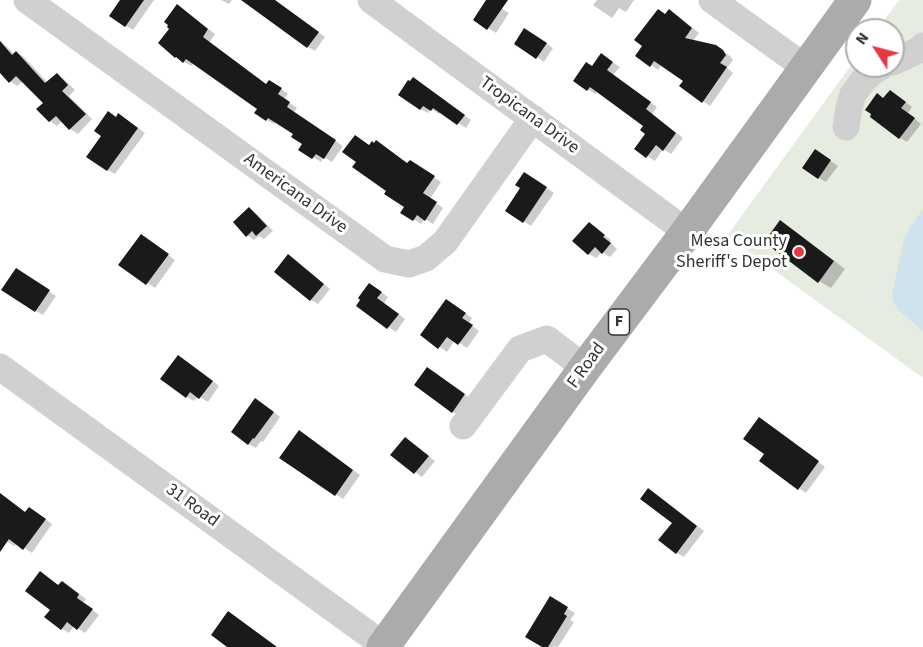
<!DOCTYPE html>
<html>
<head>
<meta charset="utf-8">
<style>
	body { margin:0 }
	#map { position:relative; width:923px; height:647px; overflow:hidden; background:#fff; font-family:"Source Sans 3",sans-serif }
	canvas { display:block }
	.north { position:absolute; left:845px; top:18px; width:60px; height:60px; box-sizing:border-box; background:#fff; border:2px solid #adadad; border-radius:50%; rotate:306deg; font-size:16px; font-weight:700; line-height:24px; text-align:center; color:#333 }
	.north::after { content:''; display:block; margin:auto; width:21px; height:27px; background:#e63946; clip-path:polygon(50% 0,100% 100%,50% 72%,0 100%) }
</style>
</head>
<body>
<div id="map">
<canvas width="923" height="647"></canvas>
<div class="north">N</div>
</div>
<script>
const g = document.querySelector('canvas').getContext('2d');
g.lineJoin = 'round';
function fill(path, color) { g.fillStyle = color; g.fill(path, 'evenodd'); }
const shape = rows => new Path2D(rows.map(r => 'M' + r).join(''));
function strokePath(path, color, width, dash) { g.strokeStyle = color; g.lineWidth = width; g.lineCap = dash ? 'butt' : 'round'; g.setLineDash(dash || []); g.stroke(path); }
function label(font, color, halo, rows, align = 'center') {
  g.font = font + ' "Source Sans 3",sans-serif'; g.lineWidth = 6; g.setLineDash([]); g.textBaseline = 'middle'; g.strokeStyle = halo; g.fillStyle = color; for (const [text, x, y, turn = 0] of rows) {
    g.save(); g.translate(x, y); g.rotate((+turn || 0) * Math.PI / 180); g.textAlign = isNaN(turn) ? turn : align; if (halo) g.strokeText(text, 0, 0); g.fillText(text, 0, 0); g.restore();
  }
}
fill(shape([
	[899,0,923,0,923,378,727,236,857,57,857,66,893,66,893,30,877,30]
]), '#e6ecdf');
fill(shape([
	[923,209,923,331,897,309,893,301,892,294,904,239,908,230]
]), '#cfe2ee');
fill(shape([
	[122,0,154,0,133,30,126,26],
	[221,0,232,0,229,4],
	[257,0,274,0,325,37,315,51,308,47],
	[597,0,634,0,626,12,619,8,612,18,593,5],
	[495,4,509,13,496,33,475,20],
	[178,6,215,34,209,43,267,85,277,86,288,94,284,99,297,108,293,113,343,146,332,162,324,157,321,162,300,149,304,144,295,134,276,121,274,124,267,120,259,109,194,63,191,66,176,57,171,28],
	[666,15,677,15,699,33,693,41,715,47,730,56,733,60,727,68,733,73,710,106,703,101,685,81,662,64,658,70,651,65],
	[532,34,553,48,544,62,537,57],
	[0,40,15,55,17,53,24,57,48,83,57,75,64,79,75,90,69,96,92,119,78,134,70,129,62,121,57,126,50,121,39,109,45,103,23,81,17,86,10,81,0,71],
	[609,60,620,67,613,75,657,107,652,114,683,138,671,154,663,149,655,161,636,149,647,133,645,125,598,91,595,94,575,80,593,68],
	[420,83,471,120,466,128,441,112,439,114,431,109,428,113,420,109],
	[898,96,912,107,908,113,921,124,907,142,900,138,884,99],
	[117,118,126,119,145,133,115,174,108,170],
	[377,142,408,164,416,166,441,182,430,199,443,208,433,224,425,219,421,224,402,212,406,206,388,191,370,146,374,145],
	[823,156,838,166,826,182,819,178],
	[532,178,554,193,531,226,507,211],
	[249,209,256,213,273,231,264,239,259,236,254,240,247,235],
	[589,224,611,240,610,242,617,249,610,257,602,252,596,258,589,254],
	[792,229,845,269,831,288,819,281],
	[148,240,175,260,155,288,120,264],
	[295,261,330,289,318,304,311,300],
	[23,274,56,296,43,315,36,311],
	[377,289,388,297,384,303,405,319,396,332,358,306],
	[454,305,472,318,469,323,479,331,467,348,455,340,447,352,422,335],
	[186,361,219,386,208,402,198,396,194,401,187,397],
	[435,373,472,400,460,416,453,412],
	[263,404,280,417,263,442,261,441,256,448,248,444],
	[767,423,825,467,806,493,799,488,766,454],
	[307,436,360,475,343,499,281,458],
	[412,443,435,461,422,477,392,455],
	[656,494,704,531,684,557,677,553,674,523],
	[0,500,13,503,26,513,37,513,52,524,32,553,17,543,14,546,0,537],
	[40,573,60,586,70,587,86,599,83,603,99,615,85,633,74,626,69,633,62,629,52,610],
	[550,598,575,613,570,620,574,622,558,647,554,646,553,647,545,647]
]), '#0003');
fill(shape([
	[120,0,144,0,125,27,109,16],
	[241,0,275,0,319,32,307,48],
	[486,0,508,0,487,30,473,20],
	[177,4,208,29,203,37,266,84,269,80,282,88,278,94,290,102,287,107,336,140,324,159,316,154,312,159,298,150,302,144,291,137,293,134,268,118,266,121,254,113,257,109,186,59,183,63,176,57,175,58,158,43,169,29,167,27,168,25,164,22],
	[658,9,665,14,669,9,692,28,685,38,716,45,723,50,726,55,720,63,727,67,702,103,679,86,683,81,657,63,654,61,650,67,635,56,642,46,634,40],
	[524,28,547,43,536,59,514,44],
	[0,41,12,55,16,51,45,83,57,73,68,85,62,91,86,114,69,130,56,116,49,122,36,109,43,103,16,76,9,83,0,73],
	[601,53,613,62,607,70,651,102,646,109,676,133,663,151,656,145,646,158,634,149,645,134,640,130,643,126,590,87,587,91,573,81,586,62,592,66],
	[413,77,465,115,457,125,433,108,431,111,423,106,420,110,398,95,408,80,410,81],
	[890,90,906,102,901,108,915,118,899,139,870,117,871,114,865,110,877,93,883,98],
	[108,111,116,117,118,113,138,128,107,171,86,157,101,136,94,131],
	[355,135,369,145,372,141,374,143,376,140,407,163,410,160,435,176,423,193,437,202,425,221,417,215,413,221,400,213,404,207,384,194,386,191,352,167,356,162,342,152],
	[815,149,831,160,818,179,802,168],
	[524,172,547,187,523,223,505,211,520,188,515,185],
	[249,207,267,226,256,236,252,231,246,237,233,222],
	[780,220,834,261,818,283,764,242],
	[589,222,605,235,603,237,611,243,602,254,595,247,588,255,572,241],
	[141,234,169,254,146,285,118,265],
	[288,254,324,284,310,301,274,272],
	[16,268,50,290,35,312,1,290],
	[369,283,382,292,377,298,399,314,387,329,356,306,360,300,358,298],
	[446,299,466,313,462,318,473,325,458,345,447,337,438,349,420,335],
	[178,355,213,381,199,399,190,392,186,398,160,379],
	[427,367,465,394,452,413,414,385],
	[255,398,274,412,254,439,253,438,248,445,231,432],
	[759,417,819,461,798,490,759,461,764,454,743,439],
	[299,430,353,470,335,496,279,458],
	[405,437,429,456,414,474,390,455],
	[648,488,697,526,676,554,658,540,672,523,640,499],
	[0,493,25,512,29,507,46,519,23,550,9,539,0,552],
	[40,571,58,585,62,581,79,594,77,598,93,609,77,630,67,622,61,630,44,617,50,610,25,591],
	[550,596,568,607,564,614,567,616,548,647,542,647,525,637],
	[228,611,277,647,227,647,211,635]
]), '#1a1a1a');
strokePath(shape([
	[27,0,385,259,409,264,426,258,445,242,533,118],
	[371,0,687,232],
	[712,0,806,68],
	[893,62,921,49,923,46],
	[846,127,849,108,853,94,862,82,871,73,882,66],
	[0,367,386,647],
	[463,426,520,349,547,339,585,368]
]), '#d0d0d0', 27);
strokePath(shape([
	[383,647,585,368,687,232,855,0]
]), '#ababab', 33);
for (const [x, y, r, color] of [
	[799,252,6,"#e63946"]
]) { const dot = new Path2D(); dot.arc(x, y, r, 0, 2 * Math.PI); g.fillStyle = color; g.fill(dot); strokePath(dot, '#fff', 2); }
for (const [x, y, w] of [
	[619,322,21]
]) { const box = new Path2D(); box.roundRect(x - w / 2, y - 13, w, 26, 4.5); g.fillStyle = '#fff'; g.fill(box); strokePath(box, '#333', 1.5); }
label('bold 16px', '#333', null, [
	["F",619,322]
]);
label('18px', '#333', '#fff', [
	["Tropicana Drive",529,116,36],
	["Americana Drive",295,194,36],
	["F Road",587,366,-54],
	["31 Road",192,506,36]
]);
label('18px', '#333', '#fff', [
	["Mesa County",787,242],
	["Sheriff's Depot",787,263]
], 'right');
</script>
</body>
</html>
